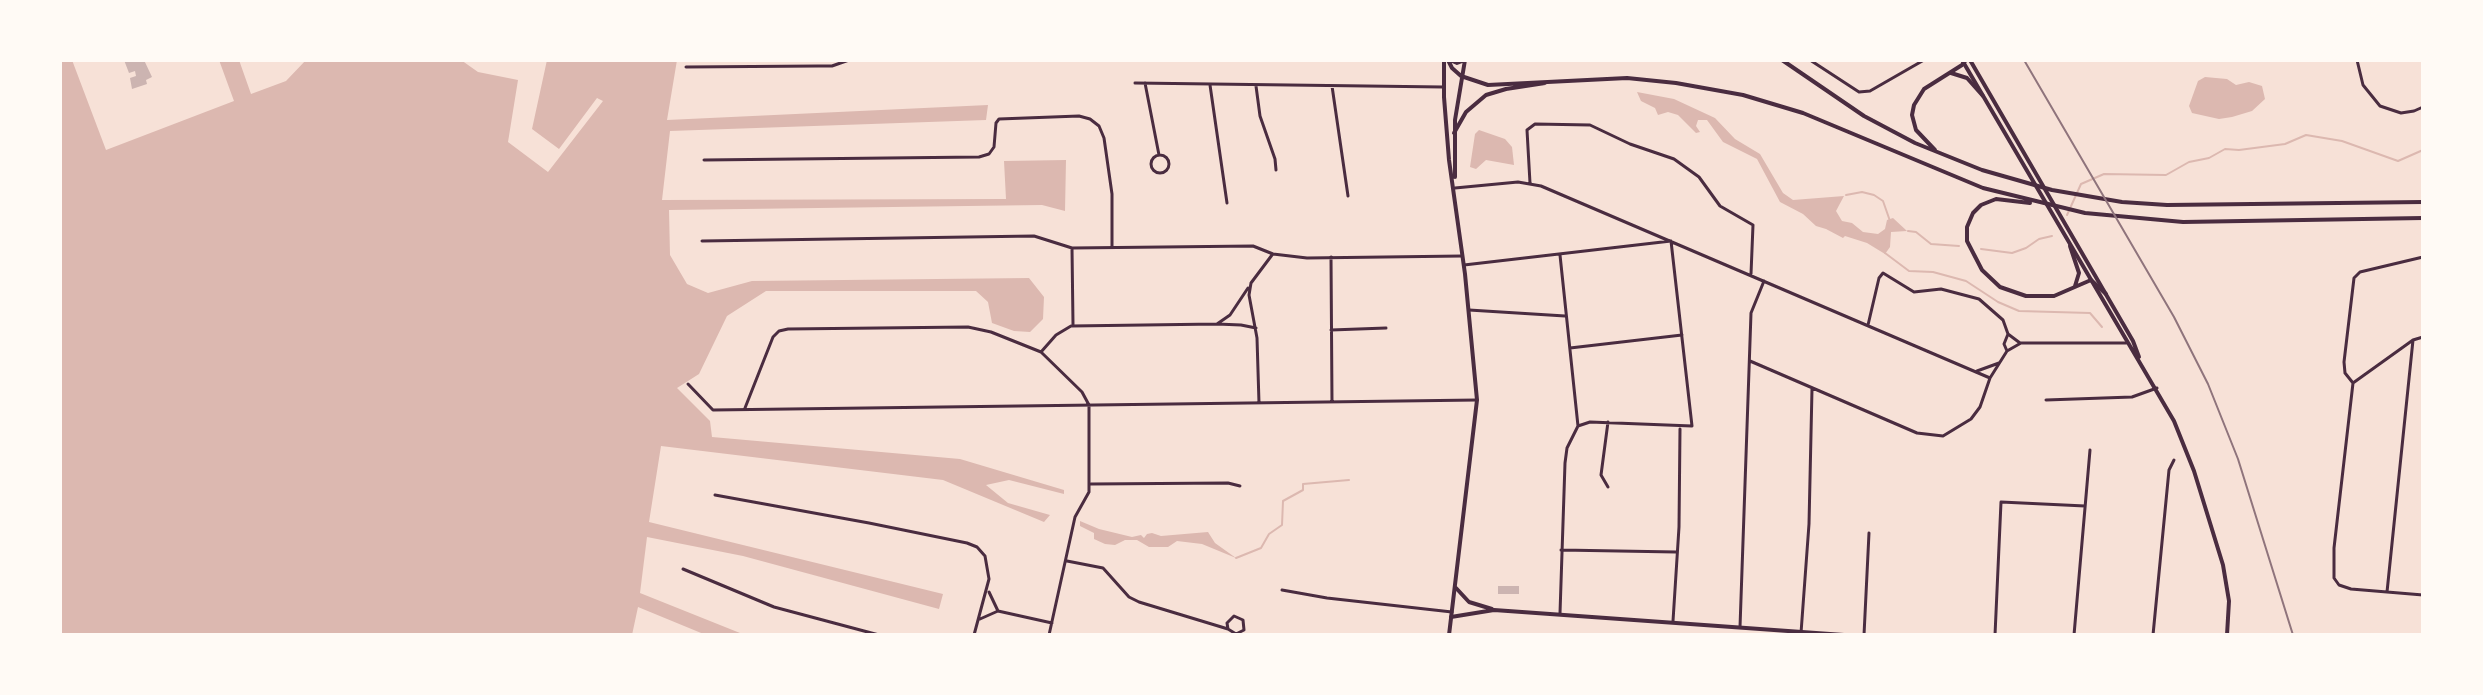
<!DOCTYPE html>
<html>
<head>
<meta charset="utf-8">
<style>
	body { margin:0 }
	#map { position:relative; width:2483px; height:695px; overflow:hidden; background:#f7e1d7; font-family:"Sofia Sans Condensed",sans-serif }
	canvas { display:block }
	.frame { position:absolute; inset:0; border:62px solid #fffaf5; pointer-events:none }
</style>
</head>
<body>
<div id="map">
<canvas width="2483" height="695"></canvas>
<div class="frame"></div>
</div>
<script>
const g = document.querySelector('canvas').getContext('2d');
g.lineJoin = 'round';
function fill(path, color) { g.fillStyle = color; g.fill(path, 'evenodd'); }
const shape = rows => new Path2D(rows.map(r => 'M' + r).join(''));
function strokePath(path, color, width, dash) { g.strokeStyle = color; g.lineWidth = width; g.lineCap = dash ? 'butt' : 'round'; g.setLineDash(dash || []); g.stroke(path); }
fill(shape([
	[60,60,72,60,106,150,234,101,219,60,239,60,251,94,286,81,306,60,461,60,478,72,518,80,508,142,548,172,603,101,597,98,559,149,532,129,547,60,677,60,667,120,988,105,986,120,670,131,662,200,1006,199,1004,161,1066,160,1065,211,1042,205,669,210,670,255,687,284,708,293,752,281,1029,278,1044,297,1043,319,1030,332,1014,331,992,323,988,302,976,291,766,291,727,316,699,374,677,388,710,421,712,437,960,459,1064,490,1064,494,1009,480,986,485,1008,503,1050,515,1044,522,943,480,661,446,649,522,943,594,939,609,743,556,647,537,640,593,745,635,706,635,638,607,632,635,60,635],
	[2205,77,2227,79,2236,85,2249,82,2262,86,2265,99,2252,111,2232,117,2219,119,2192,113,2189,106,2198,81],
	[1637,92,1674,99,1715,118,1735,139,1760,154,1783,193,1793,200,1844,196,1836,211,1842,221,1852,223,1863,232,1878,234,1885,229,1887,220,1893,218,1907,231,1891,232,1890,247,1885,254,1867,243,1845,236,1843,238,1826,229,1816,226,1803,214,1780,202,1757,159,1723,142,1707,120,1698,120,1696,126,1700,132,1696,133,1678,115,1668,112,1658,115,1655,108,1641,101],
	[1479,130,1505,139,1512,147,1514,165,1486,160,1476,169,1470,167,1475,134],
	[1080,521,1099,529,1132,537,1141,535,1144,538,1147,534,1152,533,1161,536,1208,532,1215,543,1236,558,1202,544,1177,541,1168,547,1149,547,1137,540,1125,540,1115,545,1105,544,1094,539,1094,533,1080,526]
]), '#dcb8b0');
strokePath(shape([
	[1846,195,1862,192,1874,195,1883,201,1890,221],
	[2067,215,2081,184,2104,174,2166,175,2189,162,2209,158,2225,149,2239,150,2285,144,2306,135,2342,141,2398,161,2423,150],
	[1908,231,1916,232,1931,244,1959,246],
	[1981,249,2012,253,2026,248,2039,239,2052,236],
	[1885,253,1909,271,1933,272,1966,281,1998,302,2019,311,2090,313,2102,327],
	[1236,558,1261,548,1269,534,1282,525,1283,501,1303,490,1303,484,1349,480]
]), '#dcb8b0', 2);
fill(shape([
	[124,60,144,60,152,77,146,80,147,84,132,89,130,78,136,76,135,71,129,73],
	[1498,586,1519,586,1519,594,1498,594]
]), '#ccb4b1');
strokePath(shape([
	[1810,60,1859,92,1870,91,1924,60],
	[2357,60,2363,85,2380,106,2401,113,2414,111,2423,107],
	[686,67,818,66,832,66,849,60],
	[1135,83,1443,87],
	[1145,83,1159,155],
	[1210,85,1227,203],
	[1256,86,1260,116,1275,159,1276,170],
	[1332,86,1348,196],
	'1151 164a9 9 0 1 1 18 0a9 9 0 1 1-18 0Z',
	[704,160,979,157,989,154,994,147,996,123,999,119,1079,116,1090,119,1099,126,1104,138,1112,194,1112,247],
	[1530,183,1527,130,1535,124,1590,125,1630,144,1674,159,1699,177,1720,206,1753,225,1751,274],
	[1455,188,1518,182,1541,186,1990,378],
	[702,241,1034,236,1072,248,1253,246,1273,254,1307,258,1462,256],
	[1072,248,1073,324],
	[1560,255,1578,426],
	[1331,257,1332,402],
	[1464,265,1671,241,1692,426,1590,422,1578,426],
	[1469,310,1565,316],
	[1217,324,1230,315,1248,288],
	[1868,325,1879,278,1883,273,1914,292,1941,289,1979,299,2003,320,2008,334,2020,343],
	[1331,330,1386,328],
	[1570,348,1682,335],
	[2007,351,2004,344,2008,334],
	[1041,352,1056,335,1071,326,1217,324,1241,325,1256,328],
	[1750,361,1917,433,1943,436,1971,419,1980,407,1990,378,2007,351,2021,343,2126,343],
	[1977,371,1999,363],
	[2353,383,2334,548,2334,578,2339,585,2351,589,2423,595],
	[2353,383,2345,373,2344,362,2354,278,2360,272,2423,257],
	[2353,383,2413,340,2423,337],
	[688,384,713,410,1477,400],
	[2046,400,2132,397,2157,388],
	[1259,403,1257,338,1249,295,1251,283,1272,255],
	[745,408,773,337,779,331,788,329,968,327,991,332,1041,352,1082,392,1089,405,1089,492,1075,517,1049,635],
	[1608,422,1601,475,1608,487],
	[1091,484,1228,483,1240,486],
	[715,495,869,523,967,543,977,547,985,556,989,579,974,635],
	[1561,550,1676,552],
	[1067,561,1103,568,1129,597,1139,602,1228,629,1236,634,1244,630,1243,620,1234,616,1227,623,1228,629],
	[683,569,774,607,879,635],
	[1282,590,1327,598,1452,612],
	[989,592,998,611,1052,623],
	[2387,592,2413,340],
	[1560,613,1565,463,1567,448,1578,426],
	[980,619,998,611],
	[1673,621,1679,527,1680,429],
	[1740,627,1751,313,1764,281],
	[1801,633,1809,524,1812,389],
	[1864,635,1869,533],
	[1995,635,2001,502,2085,506],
	[2074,635,2090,450],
	[2153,635,2169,470,2174,460]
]), '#4a2c40', 3);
strokePath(shape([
	[1962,60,2174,421,2194,471,2223,565,2229,601,2227,635],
	[1970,60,2133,341,2139,357],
	[1456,588,1469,602,1492,609],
	[1451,617,1494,610,1844,635]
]), '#4a2c40', 4);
strokePath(shape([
	[1444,60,1444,97,1449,160,1465,274,1477,400,1449,635],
	[1448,60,1452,68,1461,76,1488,85,1627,78,1676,83,1743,95,1803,113,1983,188,2085,213,2183,222,2423,218],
	[1450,60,1457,63,1465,60],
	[1782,60,1864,116,1915,143,1982,170,2052,190,2122,202,2167,205,2423,202],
	[1951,73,1967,78,1983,96],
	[1454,133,1466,112,1486,95,1506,89,1545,83],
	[1935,150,1916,130,1912,115,1914,105,1924,89,1962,65,1966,60],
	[1455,177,1455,120,1465,60],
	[2030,203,1996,199,1981,205,1973,213,1967,227,1967,241,1982,270,2000,287,2026,296,2054,296,2091,280,2106,294],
	[2070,246,2079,273,2075,286]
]), '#4a2c40', 4);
strokePath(shape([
	[2024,60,2174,317,2208,384,2238,459,2293,635]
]), '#8f747c', 2);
</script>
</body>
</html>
